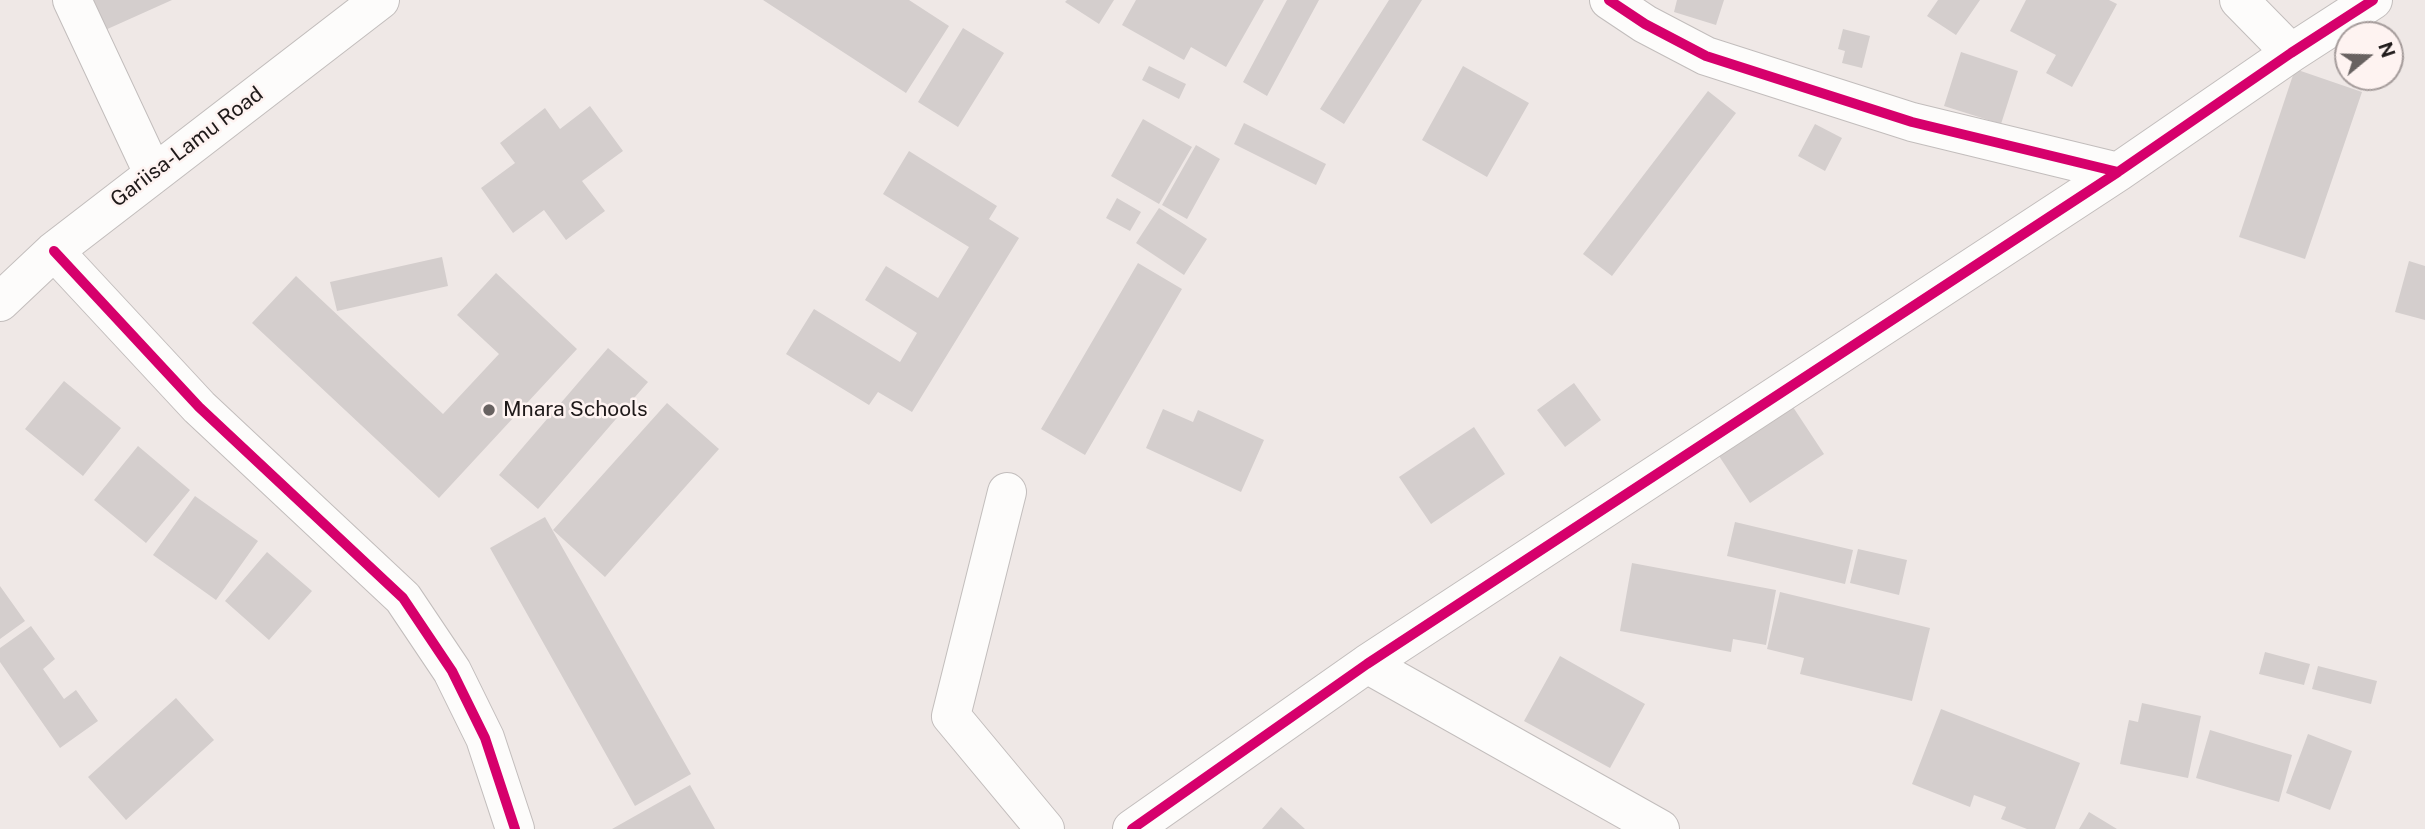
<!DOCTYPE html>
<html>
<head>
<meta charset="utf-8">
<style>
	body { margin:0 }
	#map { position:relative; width:2425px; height:829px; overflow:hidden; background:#efe8e6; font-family:"Public Sans",sans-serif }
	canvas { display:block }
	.north { position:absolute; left:2334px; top:21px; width:70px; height:70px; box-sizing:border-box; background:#fef3f1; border:2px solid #a59c9b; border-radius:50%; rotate:71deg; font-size:19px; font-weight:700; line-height:28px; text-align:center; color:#1f1a1a }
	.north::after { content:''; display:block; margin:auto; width:24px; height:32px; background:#686261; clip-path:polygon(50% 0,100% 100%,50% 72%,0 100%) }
</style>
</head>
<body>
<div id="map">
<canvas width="2425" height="829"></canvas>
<div class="north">N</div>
</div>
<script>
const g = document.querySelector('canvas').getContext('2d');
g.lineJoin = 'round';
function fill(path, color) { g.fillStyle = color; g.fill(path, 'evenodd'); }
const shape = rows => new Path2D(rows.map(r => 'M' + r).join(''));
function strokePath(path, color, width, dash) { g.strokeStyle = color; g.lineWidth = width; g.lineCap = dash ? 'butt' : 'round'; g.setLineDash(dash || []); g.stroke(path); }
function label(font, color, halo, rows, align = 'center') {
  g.font = font + ' "Public Sans",sans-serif'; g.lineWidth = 5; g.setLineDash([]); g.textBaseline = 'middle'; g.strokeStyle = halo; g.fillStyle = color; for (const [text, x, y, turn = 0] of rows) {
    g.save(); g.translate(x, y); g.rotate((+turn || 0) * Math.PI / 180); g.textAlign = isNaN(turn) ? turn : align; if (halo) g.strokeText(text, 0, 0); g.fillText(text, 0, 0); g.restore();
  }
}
fill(shape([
	[88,0,172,0,103,31],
	[763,0,909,0,949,26,906,93],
	[1067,0,1114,0,1099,24,1065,2],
	[1136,0,1264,0,1226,67,1191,47,1184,60,1122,25],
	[1287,0,1319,0,1267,96,1243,82],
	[1389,0,1422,0,1344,124,1320,109],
	[1677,0,1724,0,1716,25,1674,12],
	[1938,0,1980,0,1956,35,1927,16],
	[2026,0,2109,0,2117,4,2072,87,2046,73,2056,55,2010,31],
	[963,28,1004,53,958,127,918,102],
	[1843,29,1870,36,1862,68,1842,63,1845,51,1838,49],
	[1961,52,2018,71,2001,124,1944,106],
	[1149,66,1186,84,1179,99,1142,80],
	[1463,66,1529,103,1487,177,1422,140],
	[2295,69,2362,92,2305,259,2239,237],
	[1708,91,1736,113,1612,276,1583,254],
	[590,106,623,151,582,181,605,211,566,240,544,210,513,233,481,188,515,163,500,143,545,108,560,129],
	[1143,119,1192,147,1159,204,1111,176],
	[1244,123,1326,164,1316,185,1234,144],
	[1815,124,1842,138,1825,171,1798,156],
	[1196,145,1220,159,1187,219,1162,205],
	[909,151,997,206,989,219,1019,238,912,412,878,392,869,405,786,354,814,309,900,362,917,333,865,300,886,266,938,298,969,247,883,194],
	[1117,198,1141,212,1130,231,1106,218],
	[1159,208,1207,239,1184,275,1136,243],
	[442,257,448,286,337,311,330,282],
	[2409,261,2425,266,2425,320,2395,312],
	[1138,263,1182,289,1085,455,1041,429],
	[496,273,577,349,439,498,252,323,296,276,443,414,499,354,457,315],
	[608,348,648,382,538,509,499,475],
	[64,381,121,428,83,476,25,429],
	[1574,383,1601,420,1565,447,1537,410],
	[667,403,719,449,605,577,553,530],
	[1793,407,1824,454,1750,503,1719,456],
	[1163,409,1193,422,1198,410,1264,440,1241,492,1146,448],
	[1474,427,1505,474,1431,524,1399,477],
	[138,446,190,490,146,543,94,500],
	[195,496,258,541,216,600,153,555],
	[545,517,691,774,635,806,490,548],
	[1735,522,1853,550,1845,584,1727,556],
	[1858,549,1907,560,1899,595,1850,583],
	[267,552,312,591,269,640,225,601],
	[1632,563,1776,590,1766,645,1733,639,1731,652,1620,631],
	[0,586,25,621,0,639],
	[1780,592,1930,628,1912,701,1800,674,1804,658,1767,649],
	[31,626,55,659,43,669,64,699,76,690,98,721,60,748,0,662,0,648],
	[2265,652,2310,664,2304,685,2259,674],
	[1560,656,1645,704,1610,768,1524,721],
	[2318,666,2377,681,2371,704,2312,689],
	[176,698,214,740,126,820,88,777],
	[2142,703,2201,716,2188,778,2120,764,2129,720,2138,722],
	[1941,709,2080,763,2055,829,2027,829,2001,819,2006,807,1974,795,1970,807,1912,784],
	[2210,730,2292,755,2279,802,2196,778],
	[2308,734,2352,751,2330,810,2286,793],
	[690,785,715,829,612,829],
	[1281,807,1305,829,1262,829],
	[2089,812,2117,829,2079,829]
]), '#d4cecd');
const minor = shape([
	[72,0,153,173],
	[1609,0,1645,24,1706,56,1912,122,2118,172],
	[2239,0,2291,53],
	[54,251,199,407,403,598,452,671,485,738,515,829],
	[0,302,54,251,380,0],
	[1007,492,951,716,1045,829],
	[1367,664,1660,829],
	[1132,829,1367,664,2118,172,2291,53,2373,0]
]);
strokePath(minor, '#c2bdbc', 40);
strokePath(minor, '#fdfcfb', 38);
strokePath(shape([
	[1609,0,1645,24,1706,56,1912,122,2118,172],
	[54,251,199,407,403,598,452,671,485,738,515,829],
	[1132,829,1367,664,2118,172,2291,53,2373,0]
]), '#d6006c', 10);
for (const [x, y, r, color] of [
	[489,410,7,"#686261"]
]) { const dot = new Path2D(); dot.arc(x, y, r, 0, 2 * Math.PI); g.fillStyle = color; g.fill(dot); strokePath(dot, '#fef3f1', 2.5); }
label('21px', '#1f1a1a', '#fef3f1', [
	["Gariisa-Lamu Road",187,147,-37]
]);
label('21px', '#1f1a1a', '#fef3f1', [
	["Mnara Schools",503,410]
], 'left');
</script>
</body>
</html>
